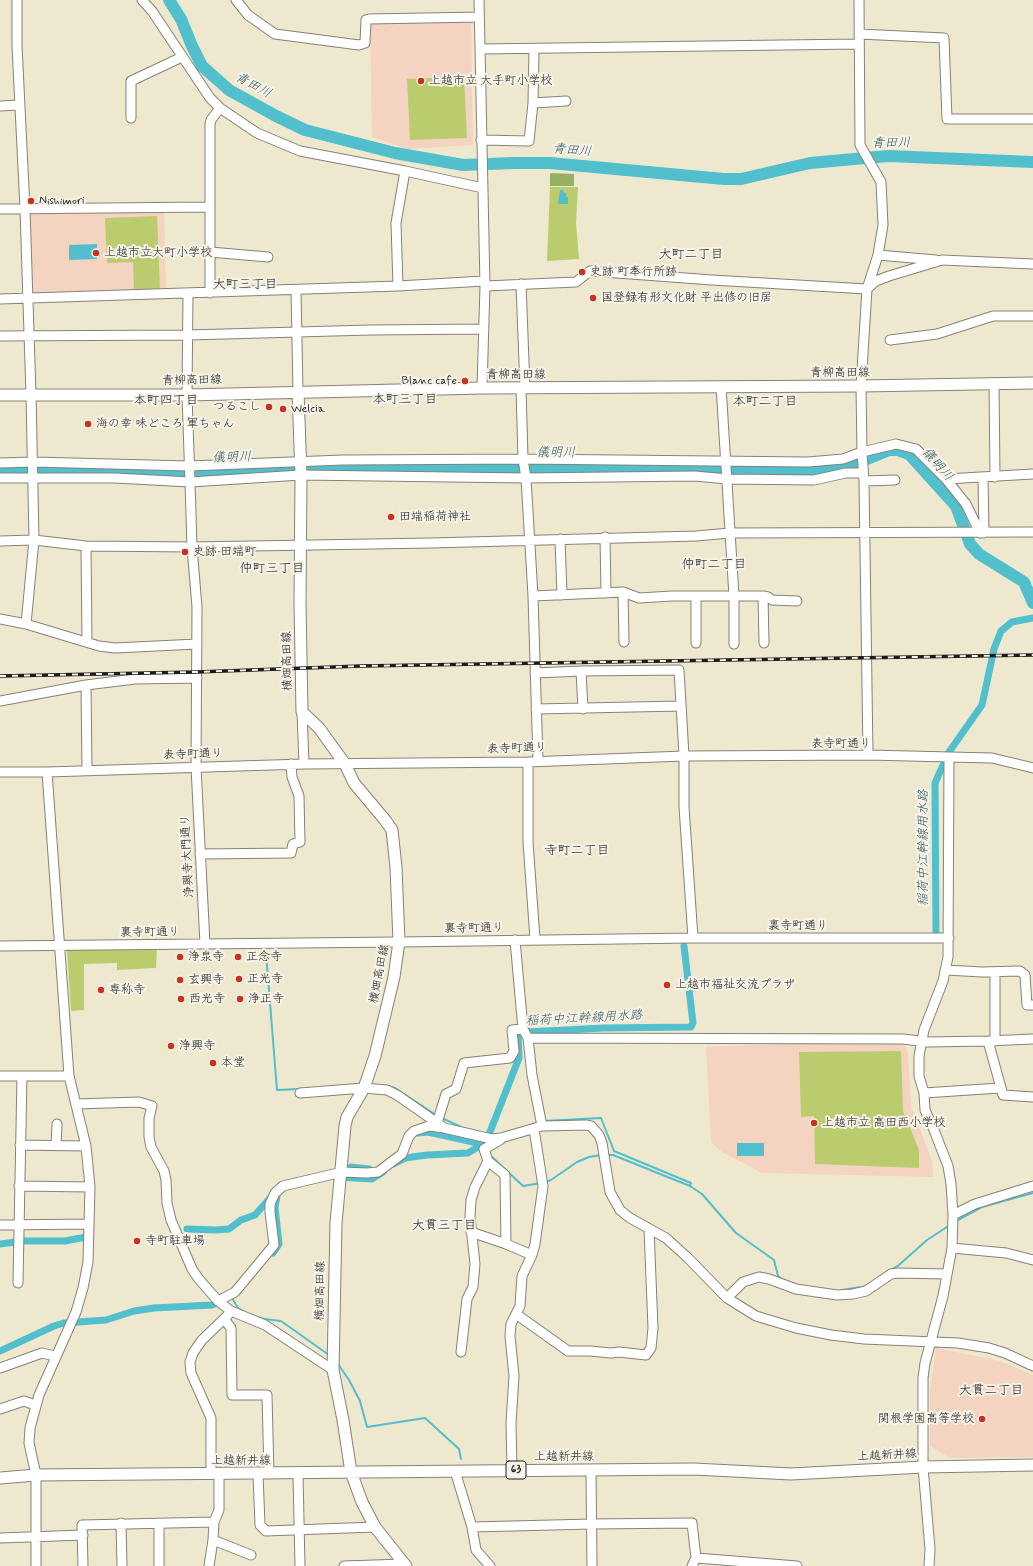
<!DOCTYPE html>
<html>
<head>
<meta charset="utf-8">
<style>
	body { margin:0 }
	canvas { display:block; background:#eee8cf }
</style>
</head>
<body>
<canvas width="1033" height="1566"></canvas>
<script>
const g = document.querySelector('canvas').getContext('2d');
g.lineJoin = 'round';
function fill(path, color) { g.fillStyle = color; g.fill(path, 'evenodd'); }
const shape = rows => new Path2D(rows.map(r => 'M' + r).join(''));
function strokePath(path, color, width, dash) { g.strokeStyle = color; g.lineWidth = width; g.lineCap = dash ? 'butt' : 'round'; g.setLineDash(dash || []); g.stroke(path); }
function label(font, color, halo, rows, align = 'center') {
  g.font = font + ' Mynerve,"Klee One",sans-serif'; g.lineWidth = 4; g.setLineDash([]); g.textBaseline = 'middle'; g.strokeStyle = halo; g.fillStyle = color; for (const [text, x, y, turn = 0] of rows) {
    g.save(); g.translate(x, y); g.rotate((+turn || 0) * Math.PI / 180); g.textAlign = isNaN(turn) ? turn : align; if (halo) g.strokeText(text, 0, 0); g.fillText(text, 0, 0); g.restore();
  }
}
fill(shape([
	[471,21,473,145,408,149,372,137,370,24],
	[164,209,166,292,28,297,24,214],
	[903,1039,908,1054,911,1105,932,1161,933,1177,762,1173,722,1152,711,1142,706,1047],
	[936,1348,1000,1361,1033,1375,1033,1457,950,1458,930,1446,930,1392]
]), '#f4d3c0');
fill(shape([
	[464,77,467,138,410,140,407,79],
	[550,187,578,187,576,223,579,259,547,261],
	[157,216,160,289,134,290,133,262,107,263,105,218],
	[157,947,156,968,117,970,117,963,84,964,84,1010,71,1011,67,950],
	[901,1051,903,1111,919,1150,919,1168,815,1164,814,1116,801,1117,799,1052]
]), '#bbcc6f');
fill(shape([
	[551,173,574,174,574,186,550,186,550,174]
]), '#94b062');
fill(shape([
	[560,190,563,190,564,193,566,193,566,197,568,197,568,204,558,204],
	[97,244,97,259,69,260,69,245],
	[737,1143,764,1143,764,1156,737,1156]
]), '#52bfcc');
strokePath(shape([
	[266,953,277,1090,299,1089],
	[387,1086,395,1088,436,1115],
	[442,1118,461,1127,481,1132],
	[543,1121,601,1118,614,1151,691,1183,690,1186,702,1194,736,1233,774,1260,778,1276,783,1280],
	[478,1143,483,1148],
	[607,1155,613,1155,690,1186],
	[491,1156,523,1186,541,1183],
	[545,1182,551,1180,577,1162,589,1157,601,1155],
	[956,1221,982,1207,1033,1193],
	[891,1270,899,1265,927,1240,950,1225],
	[842,1290,867,1286],
	[232,1298,238,1308,245,1312],
	[249,1314,264,1319,281,1321,329,1355],
	[338,1364,349,1380,360,1401,367,1427,425,1418,459,1449,461,1459]
]), '#52bfcc', 2);
strokePath(shape([
	[949,752,982,705,994,649,1001,631,1012,622,1033,618],
	[936,935,935,783,944,763],
	[418,1133,428,1132,478,1143],
	[393,1164,405,1158,427,1155,468,1153,486,1142,519,1058,518,1034,527,1032,603,1028,691,1027,693,1023,684,946],
	[351,1167,369,1169],
	[338,1177,372,1179,383,1172],
	[187,1229,216,1230,229,1229,241,1220,255,1215,271,1197],
	[21,1241,65,1241,86,1237],
	[0,1244,16,1242],
	[273,1253,279,1244,275,1208,277,1196],
	[0,1351,54,1326,64,1323,106,1320,134,1311,154,1308,212,1305,224,1301]
]), '#52bfcc', 7);
strokePath(shape([
	[169,0,181,19,192,46,202,66,229,90,276,116,305,130,395,153,463,165,514,163,550,163,724,179,741,179,810,163,888,156,1033,162],
	[0,469,49,467,186,473,326,468,691,467,806,471,848,467,889,450,898,450,909,454,956,506,970,544,979,554,1024,582,1033,603]
]), '#52bfcc', 12);
const minor = shape([
	[17,0,17,46,25,209,31,394,34,540,26,624],
	[142,0,152,11,210,98,220,108,257,133,300,151,405,171,483,188],
	[236,0,248,15,275,34,359,45,365,43,366,20,369,19,479,17],
	[479,0,485,286,482,388],
	[859,0,860,145,881,182,883,225,878,255,867,289,861,386,862,452,864,481,868,755],
	[859,34,944,38,947,119,1033,119],
	[480,49,859,44],
	[533,103,566,101],
	[0,106,19,105],
	[131,118,131,81,182,57],
	[481,140,529,141,533,103,534,49],
	[0,209,210,207],
	[210,252,268,257],
	[878,255,936,260],
	[521,284,525,388],
	[398,286,396,223,405,171],
	[485,286,576,282,590,271,712,280,867,289,876,281,889,276,942,260,1033,264],
	[296,290,298,392],
	[210,293,210,124,211,120,220,108],
	[188,294,187,395,190,482,192,547,197,607,196,767,205,944],
	[0,299,398,286,484,281],
	[0,336,188,335,370,330,483,329],
	[890,340,937,334,993,316,1033,316],
	[994,383,995,477],
	[721,386,734,596,734,644],
	[521,388,523,459,526,478,533,596,538,761],
	[0,463,33,462,189,466,343,460,523,459,808,462,843,459,862,452,896,444,916,449,946,479,966,504,980,533],
	[0,478,115,478,190,482,301,475,526,478,695,476,727,479,814,480,846,473,863,473],
	[983,478,984,533],
	[946,479,1033,474],
	[864,481,895,480],
	[605,537,606,593],
	[560,539,562,595],
	[0,541,34,540,86,546,192,547,431,543,696,536,730,533,1033,532],
	[86,546,87,642],
	[623,592,624,642],
	[533,596,623,592,639,598,672,596,763,596,768,597,772,600,797,601],
	[696,596,696,643],
	[763,596,764,643],
	[0,619,26,624,99,646,115,648,197,644],
	[535,673,581,671],
	[86,685,87,770],
	[0,701,86,685,135,679,197,678],
	[536,709,681,706],
	[583,709,581,671,679,670,684,756,684,807,693,938],
	[302,712,304,764],
	[528,762,528,842,535,939],
	[0,772,47,772,304,764,528,762,684,756,868,755,992,758,1033,768],
	[200,854,291,853,293,844,300,842,299,796,292,777,291,764],
	[515,940,523,1029,528,1038,532,1075,542,1126],
	[0,946,399,942,693,938,949,938],
	[946,970,982,972,1020,971,1025,975,1027,1005,1033,1005],
	[528,1038,903,1039,927,1042,988,1041,1033,1039],
	[988,1041,1003,1095,1033,1097],
	[995,1041,995,972],
	[0,1076,69,1076],
	[300,1093,364,1088,387,1090,397,1095,443,1127],
	[924,1093,1000,1088],
	[76,1104,139,1102,152,1106,149,1118,149,1137,151,1147,164,1171,166,1180,167,1203,171,1220,192,1269,198,1278,218,1301,231,1311,265,1325,333,1370],
	[437,1123,446,1094,456,1089,464,1063,510,1058,514,1051,512,1030,523,1029],
	[20,1145,86,1146],
	[56,1146,57,1124],
	[488,1161,484,1149,500,1140],
	[19,1186,90,1187],
	[953,1215,975,1204,1033,1186],
	[0,1225,89,1224],
	[471,1232,506,1244,532,1255],
	[952,1248,1006,1253,1033,1260],
	[18,1283,22,1076],
	[727,1298,743,1282,759,1277,769,1279,796,1289,837,1295,853,1294,866,1291,891,1274,898,1273,947,1274],
	[218,1301,235,1292,274,1245,270,1212,270,1204,275,1193,283,1186,342,1172,367,1173,378,1172,402,1154,409,1136,414,1131,429,1126,444,1128,492,1139,501,1138,542,1126,586,1125,591,1126,599,1135,602,1143,610,1192,620,1210,630,1218,666,1238,688,1258,727,1298,756,1316,796,1328,831,1335,864,1339,958,1343,989,1348,1005,1353,1033,1366],
	[516,1314,568,1351,590,1351,611,1353,619,1352,646,1355,651,1348,653,1328,649,1229],
	[224,1319,231,1328,232,1395,267,1395,269,1474],
	[461,1352,467,1299,473,1287,475,1264,470,1217,471,1200,475,1187,488,1161,505,1175,506,1244],
	[0,1368,42,1353,55,1356],
	[0,1409,24,1401,35,1405],
	[512,1470,511,1423,514,1376,510,1336,511,1324,520,1306,522,1276,532,1255,535,1244,543,1186,534,1129],
	[591,1470,592,1566],
	[455,1471,472,1527,476,1550,490,1566],
	[211,1474,211,1418,191,1373,190,1362,193,1353,202,1340,228,1315],
	[258,1474,260,1525,266,1531,375,1527],
	[298,1474,300,1566],
	[121,1523,122,1566],
	[472,1527,592,1524,692,1523,696,1558],
	[0,1538,83,1535],
	[213,1540,251,1555],
	[36,1566,36,1475,29,1443,30,1428,39,1395,76,1312,83,1288,88,1262,90,1187,86,1146,69,1076,47,772],
	[83,1566,82,1525,214,1522,219,1510,219,1474],
	[159,1566,159,1524],
	[209,1566,213,1540,214,1522],
	[344,1566,404,1564],
	[692,1566,696,1558,797,1566],
	[929,1566,930,1549,923,1467,923,1378,925,1363,943,1296,952,1248,953,1215,951,1184,948,1166,934,1130,925,1110,924,1093,919,1076,919,1056,924,1030,943,981,948,957,949,758]
]);
const major = shape([
	[298,392,301,475,300,603,302,712,319,728,345,764,354,783,385,820,392,830,396,867,399,942,394,977,375,1056,364,1088,347,1117,345,1126,336,1223,333,1370,343,1420,351,1472,362,1502,375,1527,406,1566],
	[0,395,187,395,482,388,861,386,1033,383],
	[0,1478,36,1475,694,1469,791,1474,923,1467,1033,1465]
]);
strokePath(minor, '#858276', 11);
strokePath(major, '#858276', 13);
strokePath(minor, '#fff', 9);
strokePath(major, '#fff', 11);
const rail = shape([
	[0,676,197,672,361,666,1033,655]
]);
strokePath(rail, '#1c1c1c', 3.5);
strokePath(rail, '#f7f3e8', 2, [6]);
for (const [x, y, r, color] of [
	[421,81,4,"#c8321e"],
	[31,201,4,"#c8321e"],
	[96,253,4,"#c8321e"],
	[582,272,4,"#c8321e"],
	[593,298,4,"#c8321e"],
	[465,381,4,"#c8321e"],
	[269,407,4,"#c8321e"],
	[283,409,4,"#c8321e"],
	[88,424,4,"#c8321e"],
	[391,517,4,"#c8321e"],
	[185,552,4,"#c8321e"],
	[180,957,4,"#c8321e"],
	[238,957,4,"#c8321e"],
	[239,979,4,"#c8321e"],
	[180,980,4,"#c8321e"],
	[667,985,4,"#c8321e"],
	[101,990,4,"#c8321e"],
	[181,999,4,"#c8321e"],
	[240,999,4,"#c8321e"],
	[171,1046,4,"#c8321e"],
	[213,1063,4,"#c8321e"],
	[814,1123,4,"#c8321e"],
	[137,1241,4,"#c8321e"],
	[982,1419,4,"#c8321e"]
]) { const dot = new Path2D(); dot.arc(x, y, r, 0, 2 * Math.PI); g.fillStyle = color; g.fill(dot); strokePath(dot, '#f7f3e8', 1.5); }
for (const [x, y, w] of [
	[516,1470,20]
]) { const box = new Path2D(); box.roundRect(x - w / 2, y - 9, w, 18, 3); g.fillStyle = '#f7f3e8'; g.fill(box); strokePath(box, '#1c1c1c', 1); }
label('bold 11px', '#1c1c1c', null, [
	["63",516,1470]
]);
label('12px', '#1c1c1c', '#f7f3e8', [
	["上越市立 大手町小学校",429,81],
	["Nishimori",39,201],
	["上越市立大町小学校",104,253],
	["史跡 町奉行所跡",590,272],
	["国登録有形文化財 平出修の旧居",601,298],
	["Blanc cafe",457,381,"right"],
	["つるこし",261,407,"right"],
	["Welcia",291,409],
	["海の幸 味どころ 軍ちゃん",96,424],
	["田端稲荷神社",399,517],
	["史跡 田端町",193,552],
	["浄泉寺",188,957],
	["正念寺",246,957],
	["正光寺",247,979],
	["玄興寺",188,980],
	["上越市福祉交流プラザ",675,985],
	["専称寺",109,990],
	["西光寺",189,999],
	["浄正寺",248,999],
	["浄興寺",179,1046],
	["本堂",221,1063],
	["上越市立 高田西小学校",822,1123],
	["寺町駐車場",145,1241],
	["関根学園高等学校",974,1419,"right"]
], 'left');
label('12px', '#1c1c1c', '#f7f3e8', [
	["青柳高田線",840,373],
	["青柳高田線",516,375],
	["青柳高田線",192,381,-1],
	["横畑高田線",288,661,-91],
	["表寺町通り",841,744],
	["表寺町通り",517,749,-2],
	["表寺町通り",193,755,-2],
	["浄興寺大門通り",188,856,-93],
	["裏寺町通り",798,926],
	["裏寺町通り",474,929,-1],
	["裏寺町通り",150,933,-1],
	["横畑高田線",380,974,-79],
	["横畑高田線",321,1291,-89],
	["上越新井線",887,1456,-3],
	["上越新井線",564,1457],
	["上越新井線",241,1461]
]);
label('italic 13px', '#325d62', '#f7f3e8', [
	["青田川",253,86,29],
	["青田川",891,144,-1],
	["青田川",572,151,5],
	["儀明川",556,453],
	["儀明川",232,458,-2],
	["儀明川",937,465,48],
	["稲荷中江幹線用水路",924,848,-90],
	["稲荷中江幹線用水路",584,1019,-3]
]);
label('13px', '#1c1c1c', '#f7f3e8', [
	["大町二丁目",691,255],
	["大町三丁目",245,285],
	["本町三丁目",405,400],
	["本町四丁目",166,401],
	["本町二丁目",765,402],
	["仲町二丁目",714,565],
	["仲町三丁目",272,569],
	["寺町二丁目",577,851],
	["大貫三丁目",444,1226],
	["大貫二丁目",991,1391]
]);
</script>
</body>
</html>
